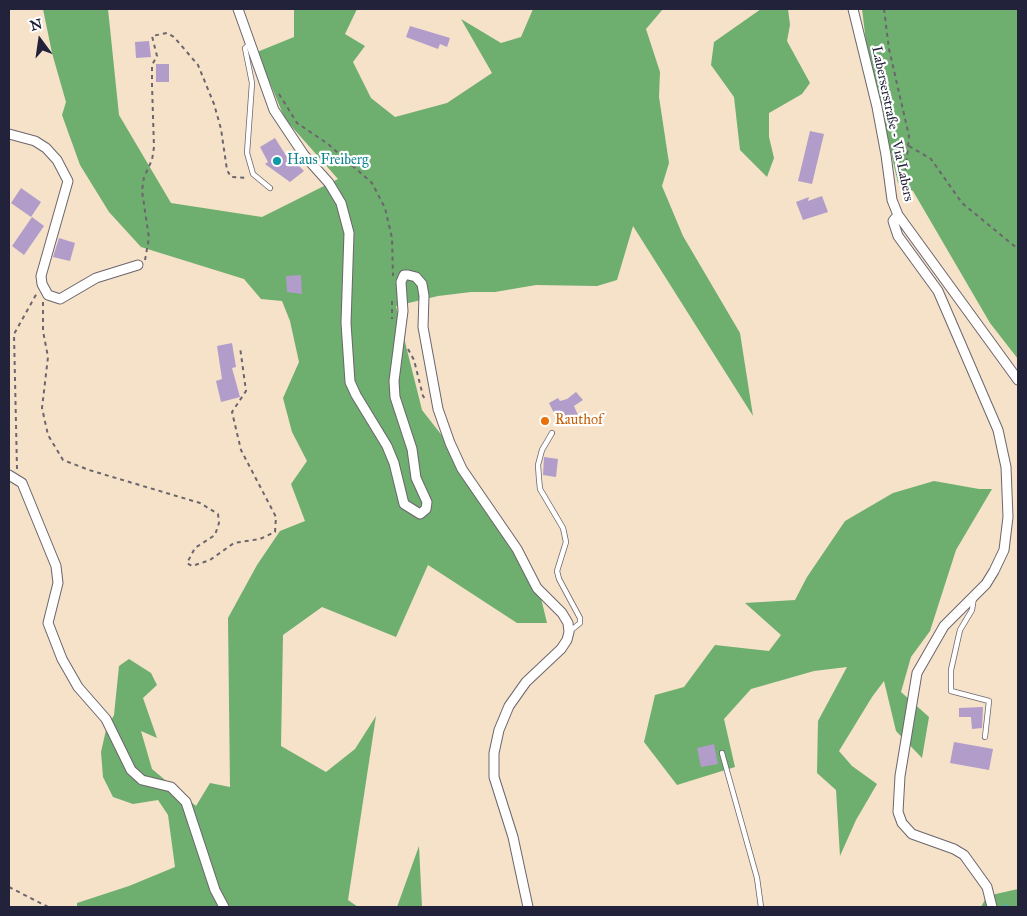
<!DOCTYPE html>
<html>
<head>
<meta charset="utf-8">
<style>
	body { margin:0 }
	#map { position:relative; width:1027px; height:916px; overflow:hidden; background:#f5e2c9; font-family:"IM FELL Great Primer",serif }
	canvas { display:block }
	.frame { position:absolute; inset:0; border:10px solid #22223b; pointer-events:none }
	.north { position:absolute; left:15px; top:15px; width:50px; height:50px; -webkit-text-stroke:4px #fff; paint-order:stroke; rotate:346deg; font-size:14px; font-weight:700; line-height:20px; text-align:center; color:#22223b }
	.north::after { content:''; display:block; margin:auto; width:18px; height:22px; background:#22223b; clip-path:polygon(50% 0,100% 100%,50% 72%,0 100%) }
</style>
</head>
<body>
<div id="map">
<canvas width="1027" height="916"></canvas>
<div class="frame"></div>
<div class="north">N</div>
</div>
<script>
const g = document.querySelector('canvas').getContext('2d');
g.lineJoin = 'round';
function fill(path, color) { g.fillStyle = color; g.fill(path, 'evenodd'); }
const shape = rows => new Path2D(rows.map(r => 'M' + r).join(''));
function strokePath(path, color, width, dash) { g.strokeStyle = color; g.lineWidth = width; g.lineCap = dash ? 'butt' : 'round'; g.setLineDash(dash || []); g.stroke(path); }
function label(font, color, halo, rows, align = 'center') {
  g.font = font + ' "IM FELL Great Primer",serif'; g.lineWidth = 4.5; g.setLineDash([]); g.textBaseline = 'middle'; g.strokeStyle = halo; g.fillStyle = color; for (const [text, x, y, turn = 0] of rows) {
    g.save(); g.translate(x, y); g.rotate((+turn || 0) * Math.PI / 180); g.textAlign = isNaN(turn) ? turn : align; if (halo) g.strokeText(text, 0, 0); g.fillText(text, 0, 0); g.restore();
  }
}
fill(shape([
	[43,9,108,9,119,115,171,203,262,217,338,179,285,119,257,52,294,37,294,9,357,9,345,34,365,46,353,62,371,98,395,117,447,103,492,73,461,19,501,43,521,37,533,9,663,9,646,29,660,72,659,97,669,163,662,186,683,236,740,333,753,416,633,226,617,280,597,286,536,285,495,292,471,292,438,296,396,306,422,410,454,451,541,598,547,623,517,623,428,565,396,637,322,607,283,635,281,746,326,772,355,749,376,716,348,900,358,907,77,907,77,903,129,886,175,867,168,815,158,800,133,804,113,797,103,777,101,752,106,730,114,715,119,666,129,659,151,673,157,685,143,698,157,738,141,731,152,769,196,806,210,783,230,787,228,618,257,565,280,531,305,521,291,484,307,461,292,432,283,398,299,362,290,321,282,301,261,299,244,279,141,247,109,212,80,165,62,115,66,102,52,53],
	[761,9,788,9,790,25,787,41,810,83,802,94,769,113,769,137,774,158,767,177,740,150,734,97,711,65,714,42],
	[862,9,1018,9,1018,359,990,323,913,191,898,183,867,50],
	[934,481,979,489,992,489,956,550,930,631,911,657,901,692,929,717,922,758,896,731,884,681,872,697,839,751,852,766,877,784,856,820,840,856,836,790,817,773,818,721,847,667,814,671,751,689,724,719,735,767,677,785,644,742,655,695,684,687,715,645,769,651,781,635,745,603,795,600,807,577,845,521,893,493],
	[419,846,422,907,397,907],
	[1018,889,1018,907,981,907,987,896]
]), '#6eae6f');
strokePath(shape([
	[1004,907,1006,906]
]), '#47b0c5', 3);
fill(shape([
	[410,26,450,38,447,47,440,44,438,49,406,37],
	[149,41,151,57,136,58,135,42],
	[156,64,169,64,169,82,156,82],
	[810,131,824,134,812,184,798,181],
	[275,138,290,162,293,160,304,171,290,182,265,164,268,162,260,147],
	[21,188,41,202,31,217,11,203],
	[822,196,828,212,803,220,796,202,809,197,808,201],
	[32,217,44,226,24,255,12,246],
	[59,238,75,243,70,261,53,257],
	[301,275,302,294,287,292,286,276],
	[232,343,236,367,232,368,240,397,221,402,216,381,222,379,217,346],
	[576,392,583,400,574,406,578,415,565,420,563,415,556,417,549,403,558,398,560,401,567,399],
	[544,457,558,459,556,477,543,475],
	[983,707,982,728,972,729,971,717,959,717,959,708],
	[954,742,993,749,989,770,950,763],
	[714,744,718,764,701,767,697,748]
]), '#b19cca');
const service = shape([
	[250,44,245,48,252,83,247,153,253,174,270,188],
	[552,433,542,450,538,465,539,479,540,489,563,528,566,542,557,571,559,579,580,618,580,623,569,632],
	[974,597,972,610,960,630,951,670,951,691,989,701,985,737],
	[722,753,757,878,761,907]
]);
const minor = shape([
	[238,9,274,110,304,155,329,183,341,203,349,233,346,323,350,382,356,395,387,446,394,463,404,504,420,514,426,509,427,502,416,478,412,449,395,397,394,381,403,311,401,282,404,275,408,275,416,277,422,284,424,296,423,327,438,409,450,443,462,469,517,549,537,588,562,613,568,623,569,632,567,640,561,649,526,682,509,706,499,730,494,753,494,777,513,837,528,907],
	[853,9,877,107,886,155,892,200,898,215,1018,380],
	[9,134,35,141,46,148,57,160,68,181,41,276,42,284,48,295,60,299,96,278,138,265],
	[898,215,893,221,898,236,938,291,998,430,1006,467,1008,517,1004,550,994,571,986,584,944,626,917,673,900,776,898,812,902,823,912,834,954,849,964,855,987,887,992,907],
	[9,475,22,483,56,566,58,583,48,623,62,659,78,687,106,719,131,770,142,780,171,787,186,802,215,890,224,907]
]);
strokePath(service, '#6c656d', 6);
strokePath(minor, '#6c656d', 11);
strokePath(shape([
	[884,9,889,49,909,136,905,178,905,206],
	[279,94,297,123,328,144,372,183,385,208,392,238,393,276],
	[909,146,931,159,962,203,1018,249],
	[145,260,149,238,142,191,144,177,152,160,154,147,152,85,152,65,157,56,152,36,167,33,174,37,198,65,214,104,221,129,227,170,231,177,247,178],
	[392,301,392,319],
	[43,302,43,331,48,357,42,408,48,435,63,460,89,470,200,503,218,514,219,523,215,535,195,548,187,563,192,566,210,560,234,543,260,539,275,532,276,517,241,450,232,412,246,391,240,347],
	[408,349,414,360,423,396,426,400],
	[17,469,14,334,37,293],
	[9,887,48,907]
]), '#6c656d', 2, [4, 4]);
strokePath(service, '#fff', 4.5);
strokePath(minor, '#fff', 9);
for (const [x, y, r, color] of [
	[277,161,5,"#0f9aa8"],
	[545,421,5,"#e8710a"]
]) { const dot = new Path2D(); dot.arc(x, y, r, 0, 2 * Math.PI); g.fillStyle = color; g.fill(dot); strokePath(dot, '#fff', 2); }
label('14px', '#22223b', '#fff', [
	["Laberserstraße - Via Labers",892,124,78]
]);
label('14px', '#0d838f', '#fff', [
	["Haus Freiberg",287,161]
], 'left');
label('14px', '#c56008', '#fff', [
	["Rauthof",555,421]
], 'left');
</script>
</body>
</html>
